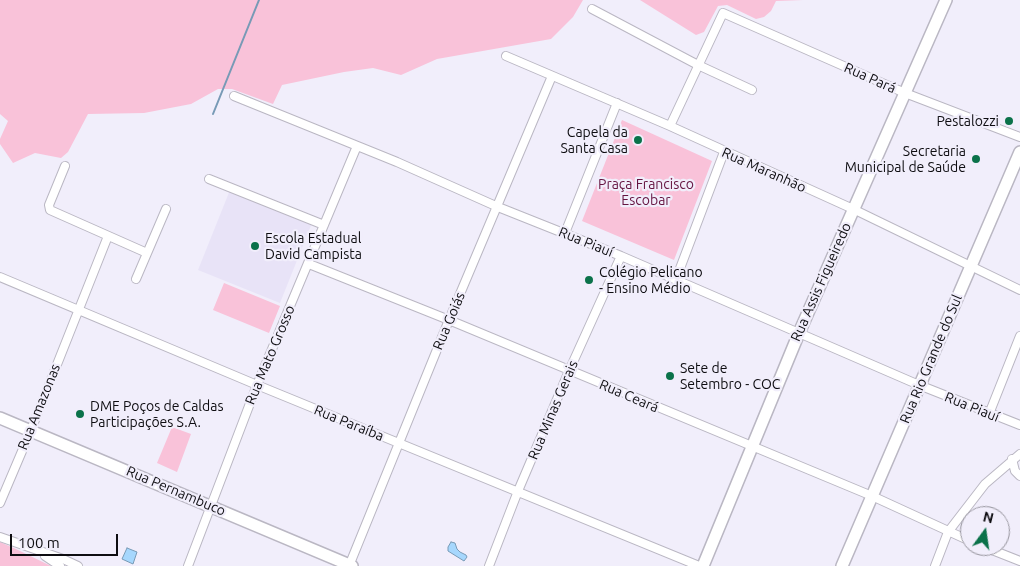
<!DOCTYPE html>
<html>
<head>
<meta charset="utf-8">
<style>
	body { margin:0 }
	#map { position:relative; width:1020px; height:566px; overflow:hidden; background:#f1eefb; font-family:Ubuntu,sans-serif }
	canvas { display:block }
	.north { position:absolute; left:960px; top:506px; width:50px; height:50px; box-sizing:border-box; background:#f1eefb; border:1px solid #96949d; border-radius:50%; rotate:14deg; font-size:14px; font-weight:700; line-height:20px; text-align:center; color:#0e0d11 }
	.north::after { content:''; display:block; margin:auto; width:18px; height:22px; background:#0b724a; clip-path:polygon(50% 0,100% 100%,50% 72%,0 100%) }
	.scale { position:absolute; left:10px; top:534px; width:108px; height:22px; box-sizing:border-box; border:2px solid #0e0d11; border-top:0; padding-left:6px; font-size:15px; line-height:18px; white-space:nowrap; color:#0e0d11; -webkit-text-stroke:4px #f1eefb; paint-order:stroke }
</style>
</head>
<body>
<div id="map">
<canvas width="1020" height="566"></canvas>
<div class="north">N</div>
<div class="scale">100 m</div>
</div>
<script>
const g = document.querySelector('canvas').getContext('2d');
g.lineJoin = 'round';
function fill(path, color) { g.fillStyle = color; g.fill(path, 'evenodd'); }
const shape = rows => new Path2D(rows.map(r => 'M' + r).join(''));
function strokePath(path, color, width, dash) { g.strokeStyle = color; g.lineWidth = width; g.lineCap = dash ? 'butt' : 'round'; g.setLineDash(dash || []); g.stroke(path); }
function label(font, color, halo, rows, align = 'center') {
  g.font = font + ' Ubuntu,sans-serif'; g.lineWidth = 4.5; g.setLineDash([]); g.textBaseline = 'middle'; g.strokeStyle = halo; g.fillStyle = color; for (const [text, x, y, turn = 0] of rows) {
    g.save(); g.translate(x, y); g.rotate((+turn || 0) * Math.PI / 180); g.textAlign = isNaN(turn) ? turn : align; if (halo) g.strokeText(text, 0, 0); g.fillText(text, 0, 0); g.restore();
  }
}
fill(shape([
	[230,190,312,223,280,303,198,270]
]), '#e8e3f7');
fill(shape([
	[0,0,583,0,573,17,551,39,437,59,401,75,373,68,344,72,282,85,273,104,232,89,218,89,191,104,144,113,88,114,68,152,61,158,35,153,13,163,0,144,0,139,8,121,0,114],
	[640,0,803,0,776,1,771,11,764,17,756,19,727,5,718,6,704,32,696,35],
	[622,120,712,161,674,260,582,221],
	[224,283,280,306,269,333,213,310],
	[172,427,191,434,177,472,157,463],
	[0,542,18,550,51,566,0,566]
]), '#f9c2d9');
const water = shape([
	[451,542,455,543,457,549,460,552,466,555,467,557,464,561,448,551,448,547,451,542],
	[127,548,137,552,133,564,122,559,127,548]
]);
fill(water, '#a6d7fd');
strokePath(water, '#789ab6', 1);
strokePath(shape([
	[213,114,259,0]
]), '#789ab6', 2);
const street = shape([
	[592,9,698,65,752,90],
	[506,56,670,126,853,209,1020,290],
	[234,96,397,162,498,207,621,256,919,385,1020,425],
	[670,126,723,13,905,93,1020,137],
	[65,166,49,205,50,210,147,253],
	[209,179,324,225],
	[565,233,617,103],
	[309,264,449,320,872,496,970,541],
	[0,277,257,385,699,566],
	[136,279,166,209],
	[676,279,724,152],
	[989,414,1020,336],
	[1012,459,1015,471,1020,476],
	[0,503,31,430,108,236],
	[0,537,63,559,78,566],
	[982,546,1020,561],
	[45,556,60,566],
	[188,566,257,385,357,146],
	[349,566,449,320,552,76],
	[489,566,518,491,569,371,621,256],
	[935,566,948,532,985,484,1020,454]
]);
const secondary = shape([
	[0,418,352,566],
	[703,566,799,333,946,0],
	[842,566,1020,152]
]);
strokePath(street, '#bab7c3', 10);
strokePath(secondary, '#bab7c3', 14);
strokePath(street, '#fff', 8);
strokePath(secondary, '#fff', 11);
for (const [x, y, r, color] of [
	[1009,121,5,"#0b724a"],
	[638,140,5,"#0b724a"],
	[976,159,5,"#0b724a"],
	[255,246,5,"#0b724a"],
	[589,280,5,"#0b724a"],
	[670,376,5,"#0b724a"],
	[80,414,5,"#0b724a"]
]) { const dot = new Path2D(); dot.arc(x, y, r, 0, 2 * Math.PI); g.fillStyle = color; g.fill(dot); strokePath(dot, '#f1eefb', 2); }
label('14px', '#0e0d11', '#f1eefb', [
	["Rua Pará",870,78,24],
	["Rua Maranhão",764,170,24],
	["Rua Piauí",586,242,22],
	["Rua Assis Figueiredo",821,282,-66],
	["Rua Goiás",449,321,-67],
	["Rua Mato Grosso",270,355,-67],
	["Rua Rio Grande do Sul",931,359,-67],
	["Rua Ceará",629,396,23],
	["Rua Amazonas",39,407,-68],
	["Rua Piauí",972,407,22],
	["Rua Minas Gerais",553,410,-67],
	["Rua Paraíba",349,423,22],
	["Rua Pernambuco",176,491,23]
]);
label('14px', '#0e0d11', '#f1eefb', [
	["Pestalozzi",999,121,"right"],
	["Capela da",628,132,"right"],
	["Santa Casa",628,148,"right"],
	["Secretaria",966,151,"right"],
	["Municipal de Saúde",966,167,"right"],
	["Escola Estadual",265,238],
	["David Campista",265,254],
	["Colégio Pelicano",599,272],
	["- Ensino Médio",599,288],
	["Sete de",680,368],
	["Setembro - COC",680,384],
	["DME Poços de Caldas",90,406],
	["Participações S.A.",90,422]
], 'left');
label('14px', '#651441', '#f1eefb', [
	["Praça Francisco",646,184],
	["Escobar",646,200]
]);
</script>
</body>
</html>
